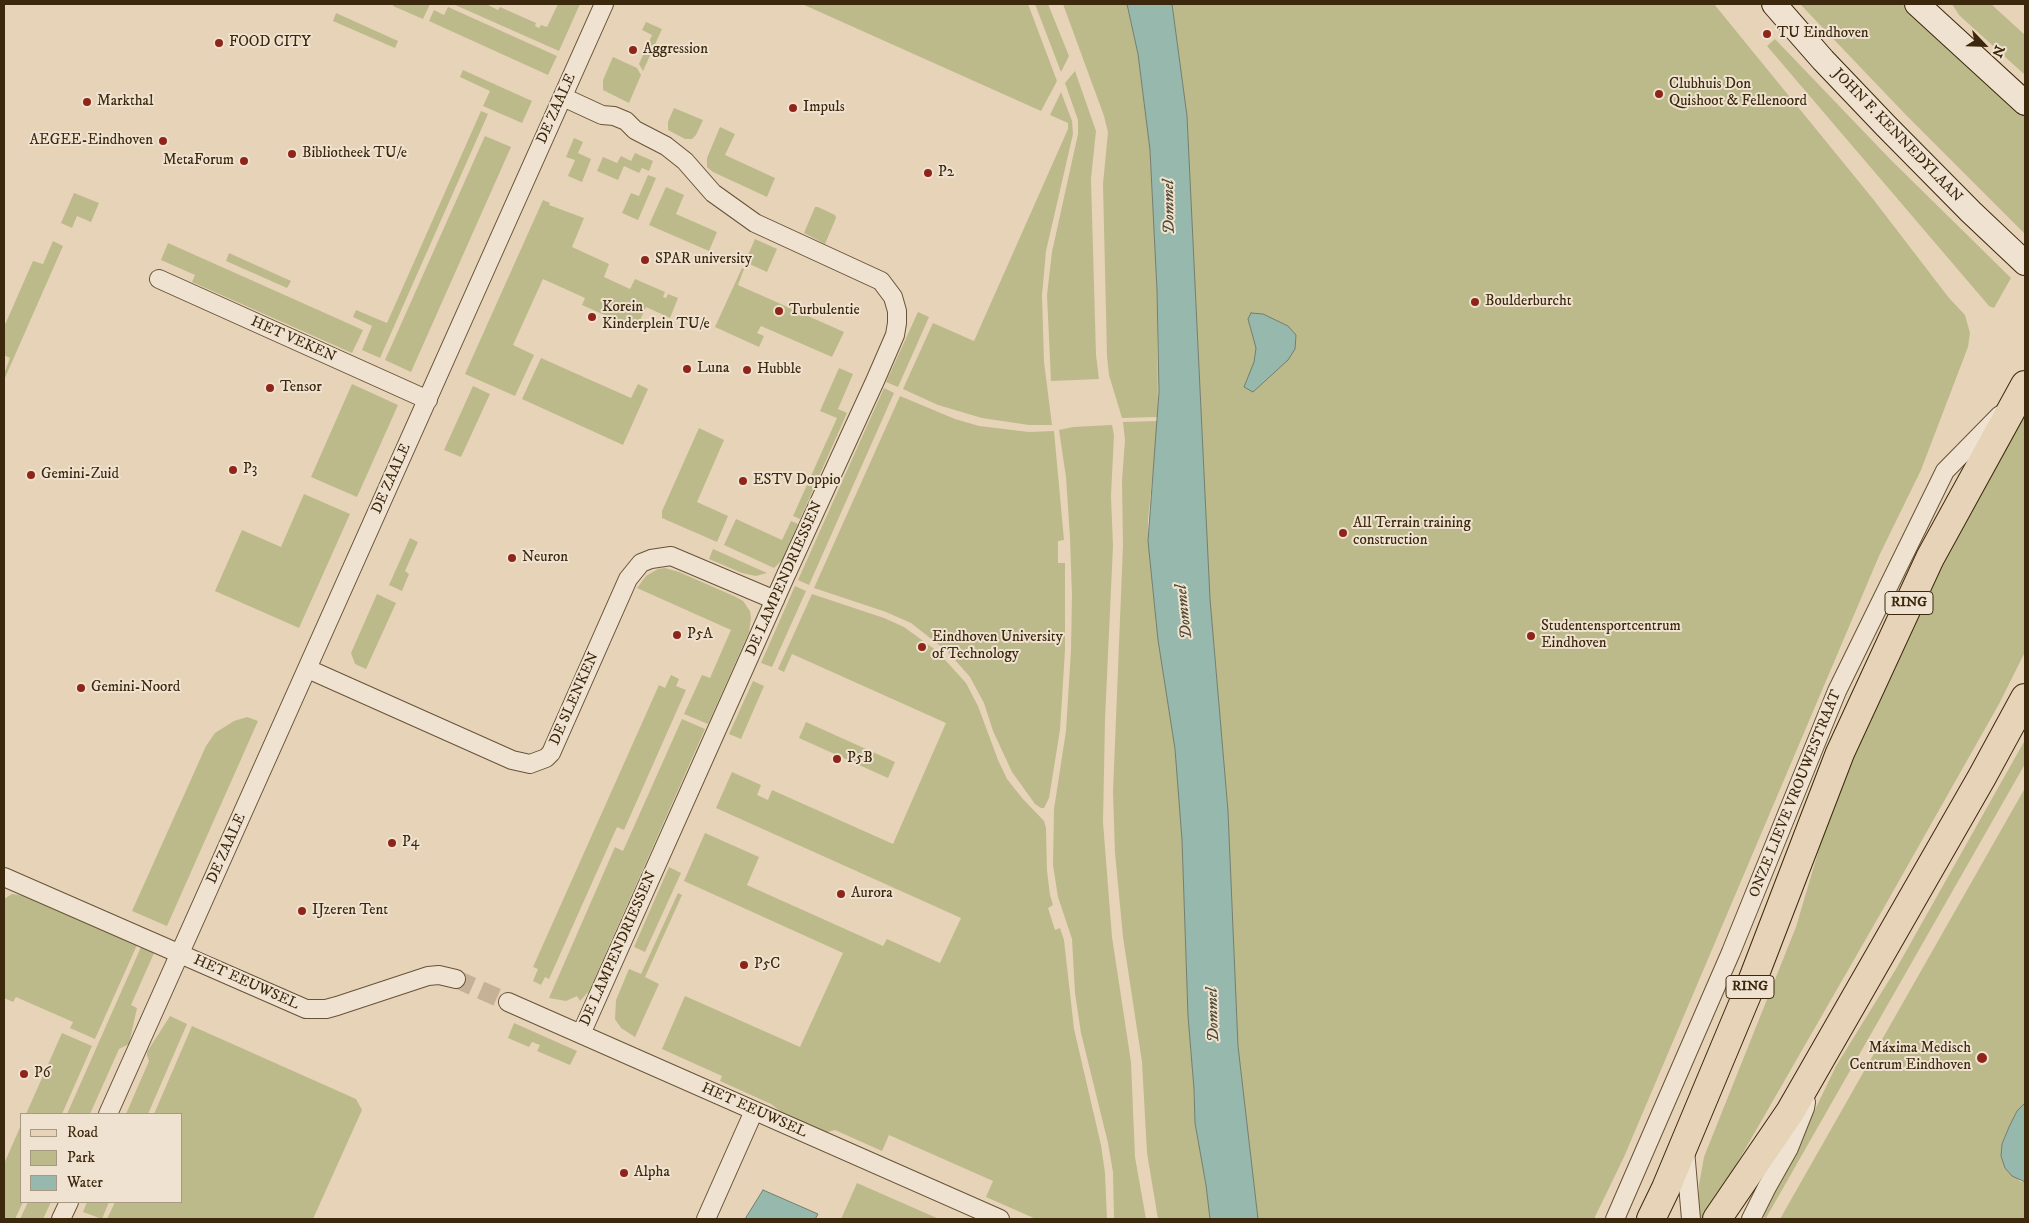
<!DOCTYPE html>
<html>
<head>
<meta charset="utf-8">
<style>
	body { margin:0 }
	#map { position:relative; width:2029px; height:1223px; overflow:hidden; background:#e7d3b8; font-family:"IM FELL DW Pica",serif }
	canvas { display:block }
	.frame { position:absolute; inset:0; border:5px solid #3c280c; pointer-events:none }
	.legend { position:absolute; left:20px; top:1113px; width:162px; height:90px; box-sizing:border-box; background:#efe2d1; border:1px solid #a79882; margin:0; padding:6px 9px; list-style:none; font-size:15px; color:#3c280c }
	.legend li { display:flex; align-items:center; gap:10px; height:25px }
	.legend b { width:25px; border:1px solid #a79882 }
	.north { position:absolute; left:1959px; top:20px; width:50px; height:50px; -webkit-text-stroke:4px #efe2d1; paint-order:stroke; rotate:114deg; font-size:14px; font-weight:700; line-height:20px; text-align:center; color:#3c280c }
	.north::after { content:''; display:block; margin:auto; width:18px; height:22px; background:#3c280c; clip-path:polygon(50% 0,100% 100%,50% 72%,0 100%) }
</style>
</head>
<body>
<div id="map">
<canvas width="2029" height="1223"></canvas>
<div class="frame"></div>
<ul class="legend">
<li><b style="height:6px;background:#e7d3b8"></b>Road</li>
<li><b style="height:14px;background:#bcba8a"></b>Park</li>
<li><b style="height:14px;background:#97b8ad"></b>Water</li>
</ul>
<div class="north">N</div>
</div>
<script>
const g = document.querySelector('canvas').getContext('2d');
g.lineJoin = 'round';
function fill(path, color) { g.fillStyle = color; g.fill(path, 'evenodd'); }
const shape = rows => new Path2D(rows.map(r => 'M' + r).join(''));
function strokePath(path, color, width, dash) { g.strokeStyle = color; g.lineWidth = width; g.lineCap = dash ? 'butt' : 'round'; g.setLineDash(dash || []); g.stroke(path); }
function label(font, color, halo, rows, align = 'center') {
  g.font = font + ' "IM FELL DW Pica",serif'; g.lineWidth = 4; g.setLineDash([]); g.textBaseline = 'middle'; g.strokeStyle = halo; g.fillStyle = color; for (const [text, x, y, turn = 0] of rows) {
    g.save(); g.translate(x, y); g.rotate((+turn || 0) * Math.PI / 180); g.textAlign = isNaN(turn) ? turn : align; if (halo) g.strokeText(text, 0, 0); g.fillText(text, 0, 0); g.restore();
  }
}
fill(shape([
	[394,4,430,4,423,19,393,6],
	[453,4,486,4,498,10,500,7,536,23,535,26,539,28,541,25,547,27,558,4,580,4,559,51],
	[802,4,1028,4,1057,81,1041,111],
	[1035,4,1048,4,1069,56,1061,72],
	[1063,4,1127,4,1138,54,1150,150,1157,290,1158,417,1122,418,1109,375,1107,356,1103,184,1108,132,1104,116],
	[1172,4,1714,4,1873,199,1949,298,1965,315,1970,333,1968,347,1921,470,1879,556,1624,1157,1594,1219,1258,1219,1238,1046,1228,811,1210,599,1187,116],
	[1800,4,1902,4,2025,116,2025,234,1905,114],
	[1952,4,1991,4,2025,35,2025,75,1959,15],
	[448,7,557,56,548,75,429,21,434,10,444,15],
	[336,13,398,41,395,48,333,21],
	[646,22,662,29,643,71,639,64,652,35,642,30],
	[1775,39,1890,159,2011,278,1994,308,1989,306,1767,46],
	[613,57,637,68,641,75,629,103,603,90,603,80],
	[463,70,532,101,522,123,483,106,490,91,460,77],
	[1075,71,1096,131,1091,179,1096,355,1099,379,1051,381,1047,295,1052,252,1078,134,1078,120,1065,83],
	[1061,92,1072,121,1073,134,1046,251,1042,295,1044,362,1052,425,1029,425,982,418,938,405,903,389,933,323,974,341,1068,129,1068,123,1050,115],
	[674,108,703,120,696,135,692,139,685,139,668,130,668,122],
	[481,111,488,114,380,358,362,350,372,326,353,317,356,310,387,323],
	[720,127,735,134,725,155,775,178,767,197,713,172,707,167,707,158],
	[485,136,511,147,411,372,385,360],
	[574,138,583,142,578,153,591,159,582,182,568,176,575,160,566,157],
	[635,153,653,161,649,171,642,168,639,173,624,166,618,180,597,171,603,157,617,163,621,156,631,161],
	[648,175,656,178,638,220,622,213,631,193,639,196],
	[666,187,684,195,676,214,717,232,709,251,649,225],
	[74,193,99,203,91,222,77,216,72,228,61,223],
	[543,200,550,203,549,205,584,218,572,247,609,264,604,277,630,289,635,279,665,292,663,297,666,298,668,294,678,298,670,318,646,307,636,329,582,305,585,298,543,279,513,345,534,355,515,396,465,374],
	[815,207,818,207,835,215,836,218,825,244,804,233],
	[755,239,777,249,767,272,745,262],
	[53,241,63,246,4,380,4,374,10,358,4,355,4,327,33,261,43,264],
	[168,243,363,330,352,353,192,282,195,275,161,260],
	[229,253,291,281,287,288,226,261],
	[742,268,744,269,738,285,844,332,832,357,761,326,757,333,764,336,759,347,715,327],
	[918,312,929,317,898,387,886,382],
	[541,358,631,398,638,384,648,389,623,445,522,399],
	[839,368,853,374,838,409,847,413,800,519,793,516,837,418,820,411],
	[352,384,398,405,357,497,311,477],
	[473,386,490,394,461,457,444,450],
	[884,388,894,393,809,585,798,580],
	[900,396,955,419,979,426,1029,432,1054,431,1064,540,1058,541,1058,563,1065,563,1065,650,1060,730,1049,798,1044,808,1041,808,1035,804,1012,772,993,731,984,703,970,677,948,652,911,623,886,612,814,588],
	[2025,409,2025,652,1999,704,1882,911,1705,1219,1699,1218,1699,1185,1704,1157,1796,927,1834,798,1949,547],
	[1158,421,1148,520,1148,541,1158,640,1175,749,1182,840,1188,1016,1194,1089,1195,1123,1206,1185,1210,1219,1158,1219,1147,1153,1142,1062,1123,937,1115,853,1113,792,1123,545,1122,481,1125,440,1123,422],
	[1112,425,1114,435,1111,496,1113,546,1105,720,1103,822,1112,937,1131,1062,1135,1157,1146,1219,1114,1219,1113,1172,1108,1143,1081,1033,1075,993,1072,939,1058,897,1053,865,1054,809,1066,731,1071,650,1072,595,1070,537,1066,477,1059,430,1073,427],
	[699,428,724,440,697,502,728,516,717,542,662,518,662,511],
	[304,494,350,514,299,628,215,591,242,530,281,547],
	[736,519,782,540,791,521,798,524,782,560,774,568,724,545],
	[410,538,418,542,405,571,409,574,402,591,389,585],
	[713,549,767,573,756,576,742,573,709,559],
	[665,568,679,572,736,597,743,601,750,611,751,618,749,632,708,724,684,714,702,675,710,678,731,630,637,588,646,576,658,569],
	[795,586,806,591,772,667,761,663],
	[377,594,396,603,366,669,355,664,351,653],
	[812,594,884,618,904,627,937,651,966,683,978,706,998,760,1007,779,1022,798,1044,821,1046,828,1047,871,1050,895,1053,905,1048,908,1055,930,1060,928,1064,940,1074,1029,1101,1145,1105,1173,1107,1219,1036,1219,986,1197,993,1181,889,1135,882,1151,835,1130,820,1134,794,1122,771,1104,720,1081,722,1076,662,1049,685,996,800,1047,843,953,684,881,705,833,759,857,747,885,883,946,887,939,940,963,961,918,716,808,732,772,761,785,757,795,768,800,772,790,893,844,946,723,792,654,784,672,778,669],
	[671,675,679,679,676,686,686,690,624,830,617,827,549,979,545,977,541,985,533,981,538,969,533,967,659,685,665,688],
	[753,681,764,686,741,739,729,734],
	[247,717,258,721,167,926,132,911,206,746,215,733,234,721],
	[682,719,705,729,589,991,580,1001,577,996,566,1001,549,998,615,847,623,851],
	[806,722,895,762,888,778,799,738],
	[2025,740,2025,764,1766,1218,1763,1217,1767,1200,1808,1124,1836,1066,1896,969],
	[2025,788,2025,1103,2017,1111,2002,1144,2001,1156,2005,1168,2021,1182,2025,1182,2025,1219,1780,1219],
	[669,867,681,873,645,952,634,947],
	[678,893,682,895,645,977,659,984,635,1037,621,1028,615,1019,616,1000,629,969,641,974],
	[12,894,26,896,137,945,95,1039,70,1028,73,1022,16,997,13,1002,4,998,4,899],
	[141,947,154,953,131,1005,137,1008,129,1044,119,1049,90,1114,67,1114],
	[170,1016,187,1024,148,1114,126,1114,149,1061,147,1055,147,1052],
	[514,1023,577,1051,570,1065,537,1051,540,1045,532,1042,529,1047,508,1038],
	[192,1026,356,1099,362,1110,313,1219,107,1219,115,1202,181,1202,181,1114,154,1114],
	[62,1033,92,1046,62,1114,26,1114],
	[21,1125,23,1202,15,1219,4,1219,4,1164],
	[857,1183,939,1219,841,1219],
	[28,1202,51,1202,43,1219,20,1219],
	[87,1202,109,1202,102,1219,83,1212]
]), '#bcba8a');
const water = shape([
	[1127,4,1172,4,1187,116,1210,599,1228,811,1238,1046,1258,1219,1210,1219,1206,1185,1195,1123,1194,1089,1188,1016,1182,840,1175,749,1158,640,1148,541,1159,392,1157,290,1150,150,1138,54,1127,4],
	[1251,313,1263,314,1288,326,1296,335,1295,349,1288,360,1253,392,1244,387,1254,362,1256,348,1248,319,1251,313],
	[2025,1103,2025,1182,2012,1176,2005,1168,2001,1156,2002,1144,2009,1127,2017,1111,2025,1103],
	[763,1190,818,1214,815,1219,745,1219,763,1190]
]);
fill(water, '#97b8ad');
strokePath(water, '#737e6d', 1);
strokePath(shape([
	[456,979,508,1002]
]), '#c5b196', 18, [18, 9]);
const street = shape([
	[563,97,602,115,614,116,626,121,635,130,666,146,685,161,713,193,755,223,881,281,893,297,897,311,897,323,895,335,875,381,785,577,581,1034],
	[159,279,428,400],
	[308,669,512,760,530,764,546,758,551,753,628,579,641,563,651,559,671,556,775,600],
	[4,877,306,1009,326,1009,337,1006,428,976,439,975,456,979],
	[508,1002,1000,1219],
	[108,1114,604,4],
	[1685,1150,1691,1219],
	[61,1219,69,1202],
	[706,1219,754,1111],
	[1615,1219,1731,952,1837,691,1945,471,2000,415],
	[1751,1219,1767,1187,1789,1148,1805,1108,1806,1102]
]);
const secondary = shape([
	[1774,4,1823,60,1886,126,1971,212,2025,263],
	[1917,4,2025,103]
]);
const primary = shape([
	[1651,1219,1666,1188,1748,992,1840,753,1930,558,2025,385],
	[1717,1219,1790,1112,1982,777,2025,698]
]);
strokePath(street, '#675337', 20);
strokePath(secondary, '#3c280c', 26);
strokePath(primary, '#3c280c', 30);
strokePath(street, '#efe2d1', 18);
strokePath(secondary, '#efe2d1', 24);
strokePath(primary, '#e7d3b8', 28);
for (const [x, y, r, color] of [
	[1767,34,5,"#8f2418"],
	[219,43,5,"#8f2418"],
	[633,50,5,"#8f2418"],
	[1659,94,5,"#8f2418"],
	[87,102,5,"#8f2418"],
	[793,108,5,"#8f2418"],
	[163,141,5,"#8f2418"],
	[292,154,5,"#8f2418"],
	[244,161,5,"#8f2418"],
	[928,173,5,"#8f2418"],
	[645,260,5,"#8f2418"],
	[1475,302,5,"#8f2418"],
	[779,311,5,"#8f2418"],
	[592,317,5,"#8f2418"],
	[687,369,5,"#8f2418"],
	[747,370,5,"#8f2418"],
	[270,388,5,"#8f2418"],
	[233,470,5,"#8f2418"],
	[31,475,5,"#8f2418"],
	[743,481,5,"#8f2418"],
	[1343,533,5,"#8f2418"],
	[512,558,5,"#8f2418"],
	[677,635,5,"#8f2418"],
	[1531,636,5,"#8f2418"],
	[922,647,5,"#8f2418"],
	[81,688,5,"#8f2418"],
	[837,759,5,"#8f2418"],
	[392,843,5,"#8f2418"],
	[841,894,5,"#8f2418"],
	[302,911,5,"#8f2418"],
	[744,965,5,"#8f2418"],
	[1982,1058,6,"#8f2418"],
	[24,1074,5,"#8f2418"],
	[624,1173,5,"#8f2418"]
]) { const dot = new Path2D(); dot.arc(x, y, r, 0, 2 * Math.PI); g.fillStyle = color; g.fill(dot); strokePath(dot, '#efe2d1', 2); }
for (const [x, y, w] of [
	[1909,603,48],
	[1750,987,48]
]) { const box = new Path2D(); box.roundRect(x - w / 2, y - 11.5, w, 23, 4); g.fillStyle = '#efe2d1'; g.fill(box); strokePath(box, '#3c280c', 1); }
label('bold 14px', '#3c280c', null, [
	["RING",1909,603],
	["RING",1750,987]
]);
label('15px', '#3c280c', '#efe2d1', [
	["TU Eindhoven",1777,34],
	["FOOD CITY",229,43],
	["Aggression",643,50],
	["Clubhuis Don",1669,85],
	["Quishoot & Fellenoord",1669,102],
	["Markthal",97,102],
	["Impuls",803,108],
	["AEGEE-Eindhoven",153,141,"right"],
	["Bibliotheek TU/e",302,154],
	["MetaForum",234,161,"right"],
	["P2",938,173],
	["SPAR university",655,260],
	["Boulderburcht",1485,302],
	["Korein",602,308],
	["Kinderplein TU/e",602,325],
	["Turbulentie",789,311],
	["Luna",697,369],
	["Hubble",757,370],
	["Tensor",280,388],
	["P3",243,470],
	["Gemini-Zuid",41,475],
	["ESTV Doppio",753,481],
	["All Terrain training",1353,524],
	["construction",1353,541],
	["Neuron",522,558],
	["Studentensportcentrum",1541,627],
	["Eindhoven",1541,644],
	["P5A",687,635],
	["Eindhoven University",932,638],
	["of Technology",932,655],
	["Gemini-Noord",91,688],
	["P5B",847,759],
	["P4",402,843],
	["Aurora",851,894],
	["IJzeren Tent",312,911],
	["P5C",754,965],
	["Máxima Medisch",1971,1049,"right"],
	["Centrum Eindhoven",1971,1066,"right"],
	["P6",34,1074],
	["Alpha",634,1173]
], 'left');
label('15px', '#3c280c', '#efe2d1', [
	["DE ZAALE",557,109,-66],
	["JOHN F. KENNEDYLAAN",1897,136,46],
	["HET VEKEN",293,340,24],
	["DE ZAALE",392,479,-66],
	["DE LAMPENDRIESSEN",785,579,-66],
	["DE SLENKEN",575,699,-66],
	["ONZE LIEVE VROUWESTRAAT",1796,794,-68],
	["DE ZAALE",227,849,-66],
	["DE LAMPENDRIESSEN",619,949,-66],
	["HET EEUWSEL",246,983,24],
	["HET EEUWSEL",754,1111,24]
]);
label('italic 16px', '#534c34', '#efe2d1', [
	["Dommel",1170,207,-91],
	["Dommel",1185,612,-96],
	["Dommel",1214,1015,-92]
]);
</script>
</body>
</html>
